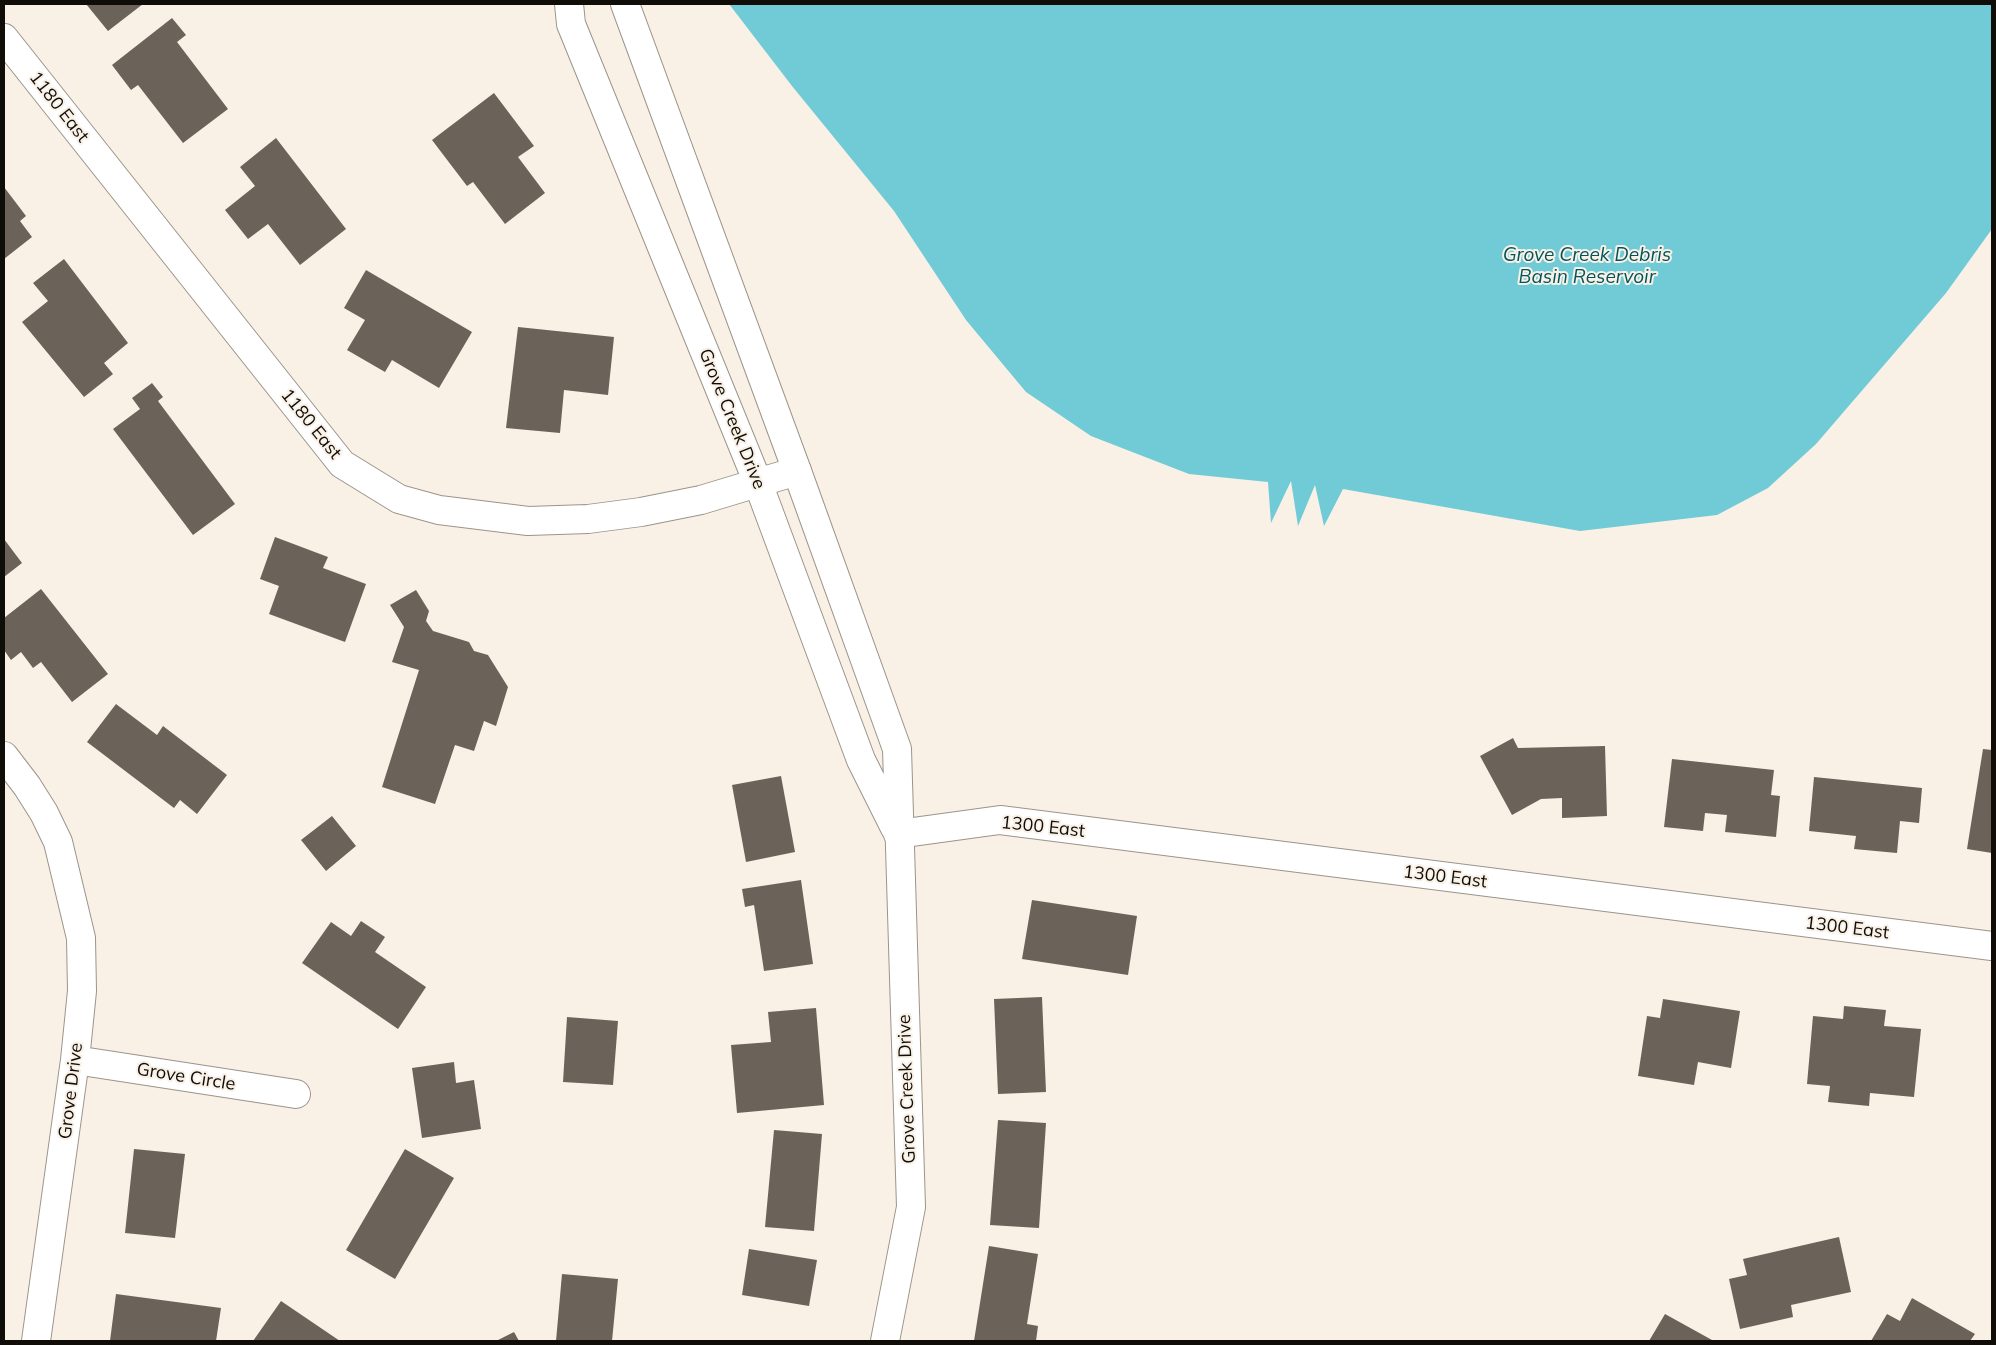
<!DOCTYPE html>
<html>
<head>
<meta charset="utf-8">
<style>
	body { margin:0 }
	#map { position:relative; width:1996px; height:1345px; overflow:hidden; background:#f9f0e6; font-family:Mulish,sans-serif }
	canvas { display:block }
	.frame { position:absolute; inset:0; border:5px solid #100d09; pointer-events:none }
</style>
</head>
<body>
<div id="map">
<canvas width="1996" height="1345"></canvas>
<div class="frame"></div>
</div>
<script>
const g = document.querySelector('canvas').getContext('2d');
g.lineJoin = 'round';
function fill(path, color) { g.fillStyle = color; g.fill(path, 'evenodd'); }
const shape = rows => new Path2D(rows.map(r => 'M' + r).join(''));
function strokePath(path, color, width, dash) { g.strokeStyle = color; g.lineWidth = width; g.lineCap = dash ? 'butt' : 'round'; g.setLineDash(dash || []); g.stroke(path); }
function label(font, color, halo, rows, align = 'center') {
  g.font = font + ' Mulish,sans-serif'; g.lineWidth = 4; g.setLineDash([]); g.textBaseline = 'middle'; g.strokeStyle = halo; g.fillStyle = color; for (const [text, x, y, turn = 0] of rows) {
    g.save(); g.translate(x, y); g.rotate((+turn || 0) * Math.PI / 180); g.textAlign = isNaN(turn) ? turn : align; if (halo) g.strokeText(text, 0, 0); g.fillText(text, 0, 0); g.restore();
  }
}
fill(shape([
	[729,4,1992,4,1992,229,1946,293,1816,444,1768,488,1717,515,1580,531,1343,489,1324,526,1315,485,1298,526,1291,481,1271,523,1268,482,1189,474,1091,436,1026,392,966,320,894,211,792,86]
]), '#70cbd6');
fill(shape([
	[86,4,143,4,108,31],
	[172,18,186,35,177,42,228,109,183,143,138,85,131,90,112,65],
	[494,93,534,146,518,157,545,193,505,224,473,182,467,186,432,140],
	[276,138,346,229,300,265,268,224,248,239,225,210,255,186,240,167],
	[4,187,26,216,20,221,32,237,4,259],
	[64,259,128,343,104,363,113,374,84,397,22,322,48,301,33,283],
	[366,270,472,332,439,388,392,360,385,372,347,350,365,320,344,308],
	[518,327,614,337,608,395,564,390,560,433,506,428],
	[152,383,163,397,158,401,235,504,193,535,113,429,140,409,132,398],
	[275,537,328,557,323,568,366,584,345,642,269,614,279,586,260,579],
	[4,539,22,563,4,577],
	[41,589,108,674,72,702,41,662,33,668,21,652,11,660,4,650,4,618],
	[416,590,429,611,426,621,433,631,469,642,474,651,488,655,508,687,496,726,484,721,474,751,455,745,435,804,382,787,419,670,392,662,404,627,390,605],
	[116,704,157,735,163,726,227,775,197,814,180,800,174,808,87,742],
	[1513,738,1518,748,1605,746,1607,816,1562,818,1562,798,1541,799,1512,815,1480,756],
	[1983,749,1992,750,1992,853,1967,849],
	[1672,759,1774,770,1771,795,1780,796,1776,837,1725,832,1727,815,1705,813,1703,831,1664,827],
	[781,776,795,852,746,862,732,785],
	[1814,777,1922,788,1919,823,1900,821,1897,853,1854,849,1856,836,1809,831],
	[332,816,356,846,326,871,301,840],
	[801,880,813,964,764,971,754,905,745,907,742,889],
	[1032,900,1137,916,1128,975,1022,959],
	[361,921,385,937,375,952,426,987,398,1029,302,963,331,922,351,936],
	[1042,997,1046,1092,998,1094,994,999],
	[1663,999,1740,1011,1731,1068,1698,1062,1694,1085,1638,1076,1647,1016,1660,1018],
	[1844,1006,1886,1010,1884,1026,1921,1029,1914,1097,1870,1093,1869,1106,1828,1102,1830,1086,1807,1084,1813,1016,1843,1019],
	[816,1008,824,1105,737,1113,731,1045,771,1042,768,1012],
	[567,1017,618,1021,613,1085,563,1082],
	[454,1062,456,1083,474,1080,481,1129,422,1138,412,1068],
	[998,1120,1046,1123,1039,1228,990,1225],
	[774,1130,822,1134,814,1231,765,1227],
	[134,1149,185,1154,175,1238,125,1233],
	[405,1149,454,1178,395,1279,346,1250],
	[1839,1237,1851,1292,1791,1305,1793,1317,1740,1329,1729,1279,1747,1275,1743,1259],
	[989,1246,1038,1254,1027,1324,1038,1326,1036,1341,974,1341],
	[749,1249,817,1260,809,1306,742,1295],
	[562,1274,618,1279,612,1341,556,1341],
	[116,1294,221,1308,216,1341,110,1341],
	[1912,1298,1975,1334,1970,1341,1871,1341,1887,1314,1900,1321],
	[281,1301,340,1341,253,1341],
	[1665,1314,1712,1340,1711,1341,1649,1341],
	[514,1332,519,1341,496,1341]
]), '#6b635a');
const minor = shape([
	[4,38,342,464,399,499,439,510,528,521,588,519,641,512,701,500,797,471],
	[4,756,27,786,44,813,58,842,81,938,82,991,75,1060,36,1341],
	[898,834,1000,820,1992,946],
	[75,1060,296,1094]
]);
const tertiary = shape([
	[569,4,571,24,758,483,861,760,895,828],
	[625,4,797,471,897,749,911,1207,885,1341]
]);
strokePath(minor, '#9c948a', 30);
strokePath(tertiary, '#9c948a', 30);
strokePath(minor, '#fff', 28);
strokePath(tertiary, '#fff', 28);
label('18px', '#100d09', '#f9f0e6', [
	["1180 East",59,107,52],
	["Grove Creek Drive",732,419,68],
	["1180 East",311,424,51],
	["1300 East",1043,827,6],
	["1300 East",1445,877,7],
	["1300 East",1847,928,7],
	["Grove Circle",186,1077,9],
	["Grove Creek Drive",907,1089,-92],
	["Grove Drive",71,1091,-83]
]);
label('italic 19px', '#00555d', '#f9f0e6', [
	["Grove Creek Debris",1587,255],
	["Basin Reservoir",1587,277]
]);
</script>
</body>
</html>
